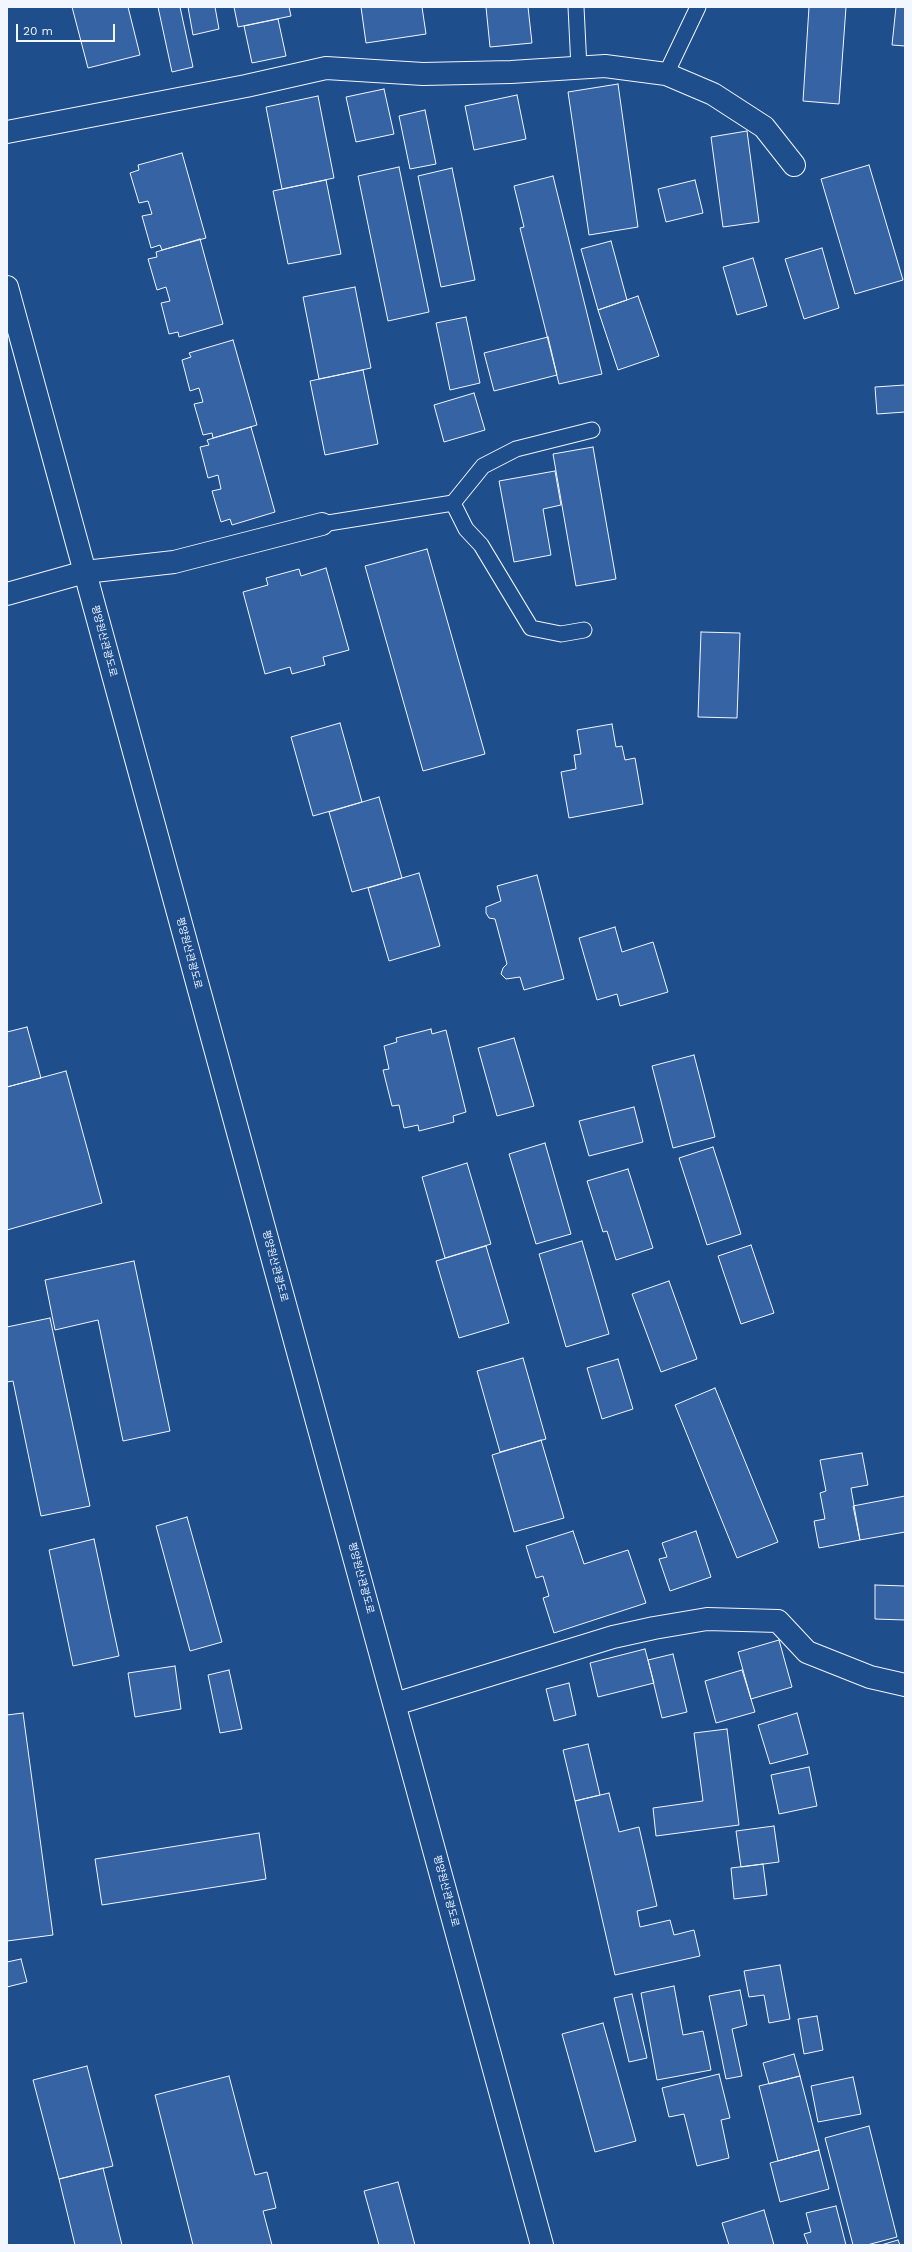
<!DOCTYPE html>
<html>
<head>
<meta charset="utf-8">
<style>
	body { margin:0 }
	#map { position:relative; width:912px; height:2252px; overflow:hidden; background:#1f4e8c; font-family:"Work Sans",sans-serif }
	canvas { display:block }
	.frame { position:absolute; inset:0; border:8px solid #f2f6ff; pointer-events:none }
	.scale { position:absolute; left:16px; top:24px; width:99px; height:18px; box-sizing:border-box; border:2px solid #f2f6ff; border-top:0; padding-left:5px; font-size:12px; line-height:14px; white-space:nowrap; color:#f2f6ff; -webkit-text-stroke:3px #1f4e8c; paint-order:stroke }
</style>
</head>
<body>
<div id="map">
<canvas width="912" height="2252"></canvas>
<div class="frame"></div>
<div class="scale">20 m</div>
</div>
<script>
const g = document.querySelector('canvas').getContext('2d');
g.lineJoin = 'round';
function fill(path, color) { g.fillStyle = color; g.fill(path, 'evenodd'); }
const shape = rows => new Path2D(rows.map(r => 'M' + r).join(''));
function strokePath(path, color, width, dash) { g.strokeStyle = color; g.lineWidth = width; g.lineCap = dash ? 'butt' : 'round'; g.setLineDash(dash || []); g.stroke(path); }
function label(font, color, halo, rows, align = 'center') {
  g.font = font + ' "Work Sans","Noto Sans KR",sans-serif'; g.lineWidth = 3; g.setLineDash([]); g.textBaseline = 'middle'; g.strokeStyle = halo; g.fillStyle = color; for (const [text, x, y, turn = 0] of rows) {
    g.save(); g.translate(x, y); g.rotate((+turn || 0) * Math.PI / 180); g.textAlign = isNaN(turn) ? turn : align; if (halo) g.strokeText(text, 0, 0); g.fillText(text, 0, 0); g.restore();
  }
}
const building = shape([
	[72,7,128,7,140,55,88,68,72,7],
	[158,7,180,7,193,67,172,72,158,7],
	[188,7,215,7,219,29,193,35,188,7],
	[234,7,289,7,291,16,238,27,234,7],
	[361,7,422,7,426,34,366,43,361,7],
	[486,7,528,7,532,43,490,47,486,7],
	[809,7,846,7,839,104,803,101,809,7],
	[896,7,905,7,905,46,892,45,896,7],
	[278,19,286,56,252,63,244,26,278,19],
	[618,84,638,227,589,235,568,92,618,84],
	[384,89,394,134,356,142,346,97,384,89],
	[517,95,526,139,474,150,465,106,517,95],
	[318,96,334,178,282,189,266,107,318,96],
	[425,110,436,164,410,169,399,116,425,110],
	[747,131,759,222,723,227,711,137,747,131],
	[182,153,206,238,162,250,160,245,151,248,142,216,152,214,148,201,139,203,130,173,139,170,138,165,182,153],
	[869,165,903,280,855,294,821,179,869,165],
	[399,167,429,312,388,321,358,176,399,167],
	[452,168,475,280,441,287,418,176,452,168],
	[553,176,602,374,559,384,520,228,524,227,514,186,553,176],
	[326,180,341,254,288,264,273,191,326,180],
	[695,180,703,213,666,222,658,189,695,180],
	[200,239,223,324,179,337,178,332,169,334,161,303,170,301,166,287,157,290,148,259,157,257,156,252,200,239],
	[611,241,627,300,598,310,581,249,611,241],
	[822,248,839,308,804,319,785,259,822,248],
	[753,258,767,306,737,315,723,267,753,258],
	[355,287,371,368,319,379,303,297,355,287],
	[638,296,659,356,618,370,598,310,638,296],
	[466,317,480,383,450,390,436,323,466,317],
	[548,337,557,375,494,391,484,353,548,337],
	[233,340,257,425,213,438,212,433,203,435,194,404,203,402,199,388,190,391,182,360,191,357,189,353,233,340],
	[363,370,378,444,325,455,310,381,363,370],
	[905,385,905,412,877,414,875,387,905,385],
	[474,393,485,430,444,442,434,405,474,393],
	[251,427,275,512,232,525,230,519,221,522,212,491,221,489,218,475,208,478,200,447,209,445,207,440,251,427],
	[593,447,616,579,576,586,553,454,593,447],
	[555,471,561,505,543,509,551,555,514,562,499,481,555,471],
	[427,549,485,754,423,771,365,566,427,549],
	[326,568,349,650,323,657,325,665,292,674,290,667,265,674,243,592,268,585,266,578,299,569,301,576,326,568],
	[701,632,740,633,737,718,698,717,701,632],
	[340,723,362,802,313,816,291,737,340,723],
	[612,724,616,747,622,746,625,760,635,758,643,804,569,818,561,772,576,769,574,755,581,754,577,730,612,724],
	[379,797,402,878,352,892,329,812,379,797],
	[419,873,440,946,389,961,368,888,419,873],
	[537,875,564,979,524,990,520,977,506,979,501,974,503,968,507,964,495,919,489,918,486,913,486,907,501,901,497,886,537,875],
	[615,927,622,952,653,942,668,992,620,1006,617,994,597,1000,579,938,615,927],
	[27,1027,41,1078,7,1087,7,1032,27,1027],
	[431,1029,432,1034,446,1030,466,1112,453,1116,454,1122,419,1131,418,1125,404,1128,399,1105,392,1106,383,1070,389,1069,384,1046,397,1042,396,1038,431,1029],
	[514,1038,534,1106,497,1116,478,1048,514,1038],
	[694,1055,715,1137,673,1148,652,1066,694,1055],
	[66,1071,102,1203,7,1230,7,1087,66,1071],
	[634,1107,643,1142,589,1156,579,1121,634,1107],
	[545,1143,571,1234,536,1244,509,1154,545,1143],
	[713,1147,741,1234,707,1245,679,1158,713,1147],
	[467,1163,491,1244,445,1258,422,1177,467,1163],
	[628,1169,653,1248,616,1260,607,1231,603,1232,587,1181,628,1169],
	[582,1241,609,1334,566,1347,539,1254,582,1241],
	[751,1245,774,1313,741,1324,718,1256,751,1245],
	[486,1246,509,1323,459,1338,436,1261,486,1246],
	[134,1261,170,1431,123,1441,98,1320,55,1330,45,1280,134,1261],
	[669,1281,697,1359,661,1372,632,1294,669,1281],
	[50,1318,90,1506,41,1516,13,1381,7,1382,7,1327,50,1318],
	[523,1358,546,1439,500,1452,477,1371,523,1358],
	[618,1359,633,1409,602,1419,587,1368,618,1359],
	[715,1388,778,1542,737,1558,675,1405,715,1388],
	[541,1440,564,1518,514,1532,492,1455,541,1440],
	[862,1453,868,1485,851,1488,860,1540,819,1548,814,1521,825,1519,820,1493,826,1491,820,1460,862,1453],
	[905,1496,905,1532,860,1540,853,1506,905,1496],
	[187,1517,222,1642,190,1651,156,1526,187,1517],
	[573,1531,584,1564,628,1550,646,1603,554,1633,543,1598,549,1596,543,1576,536,1578,526,1546,573,1531],
	[696,1531,711,1577,670,1591,659,1559,667,1557,662,1543,696,1531],
	[94,1539,119,1656,73,1666,49,1550,94,1539],
	[875,1585,905,1586,905,1620,875,1619,875,1585],
	[779,1640,792,1687,751,1699,738,1652,779,1640],
	[645,1649,654,1683,598,1697,590,1663,645,1649],
	[673,1654,687,1712,662,1718,648,1660,673,1654],
	[175,1666,181,1709,135,1717,128,1673,175,1666],
	[229,1670,242,1729,220,1733,208,1675,229,1670],
	[742,1670,755,1712,716,1723,705,1681,742,1670],
	[569,1683,576,1715,554,1721,546,1689,569,1683],
	[23,1713,53,1935,7,1941,7,1715,23,1713],
	[797,1713,808,1754,770,1764,758,1725,797,1713],
	[727,1729,739,1825,656,1836,653,1808,703,1801,694,1733,727,1729],
	[588,1744,600,1795,575,1801,563,1750,588,1744],
	[809,1767,817,1806,779,1814,771,1775,809,1767],
	[609,1793,619,1832,639,1827,657,1906,637,1911,640,1927,670,1920,674,1935,694,1930,700,1956,615,1975,575,1801,609,1793],
	[774,1826,779,1862,741,1867,736,1831,774,1826],
	[259,1833,266,1879,102,1905,95,1859,259,1833],
	[763,1864,767,1895,734,1899,731,1868,763,1864],
	[21,1959,27,1982,7,1987,7,1962,21,1959],
	[780,1965,790,2019,769,2023,764,1995,749,1997,744,1971,780,1965],
	[674,1986,683,2035,703,2031,711,2070,657,2080,641,1993,674,1986],
	[740,1990,747,2025,732,2029,742,2076,726,2079,709,1996,740,1990],
	[632,1994,647,2058,629,2062,614,1998,632,1994],
	[817,2016,823,2050,804,2054,798,2019,817,2016],
	[603,2023,636,2141,595,2152,562,2034,603,2023],
	[794,2054,800,2076,769,2084,763,2063,794,2054],
	[87,2066,113,2166,59,2179,33,2080,87,2066],
	[719,2074,730,2118,721,2120,729,2158,697,2166,684,2114,669,2117,662,2088,719,2074],
	[229,2076,255,2175,267,2172,276,2208,263,2211,272,2245,193,2245,155,2095,229,2076],
	[800,2076,819,2150,778,2161,759,2086,800,2076],
	[853,2077,861,2114,818,2122,811,2086,853,2077],
	[869,2126,897,2237,867,2245,853,2245,825,2138,869,2126],
	[819,2150,829,2189,780,2202,770,2163,819,2150],
	[103,2168,122,2245,75,2245,59,2179,103,2168],
	[398,2182,415,2245,379,2245,364,2191,398,2182],
	[836,2206,846,2245,808,2245,804,2234,811,2232,806,2213,836,2206],
	[764,2210,774,2245,729,2245,722,2223,764,2210],
	[898,2240,900,2245,881,2245,898,2240]
]);
fill(building, '#3563a3');
strokePath(building, '#f2f6ff', 1);
const lane = shape([
	[576,7,579,68],
	[666,74,698,7],
	[453,503,483,466,516,449,592,430],
	[322,524,453,503,466,529,481,545,531,628,561,634,584,630]
]);
const street = shape([
	[7,132,246,86,326,68,423,74,511,72,605,66,666,74,713,94,764,127,794,165],
	[7,594,85,572,174,562,322,524],
	[395,1704,613,1637,654,1628,707,1619,778,1621,807,1652,870,1677,905,1685]
]);
const highway = shape([
	[7,287,542,2245]
]);
strokePath(lane, '#f2f6ff', 17);
strokePath(street, '#f2f6ff', 24);
strokePath(highway, '#f2f6ff', 24);
strokePath(lane, '#1f4e8c', 15);
strokePath(street, '#1f4e8c', 22);
strokePath(highway, '#1f4e8c', 22);
label('10px', '#f2f6ff', '#1f4e8c', [
	["평양원산관광도로",104,641,75],
	["평양원산관광도로",189,953,75],
	["평양원산관광도로",275,1266,75],
	["평양원산관광도로",361,1578,75],
	["평양원산관광도로",446,1891,75]
]);
</script>
</body>
</html>
